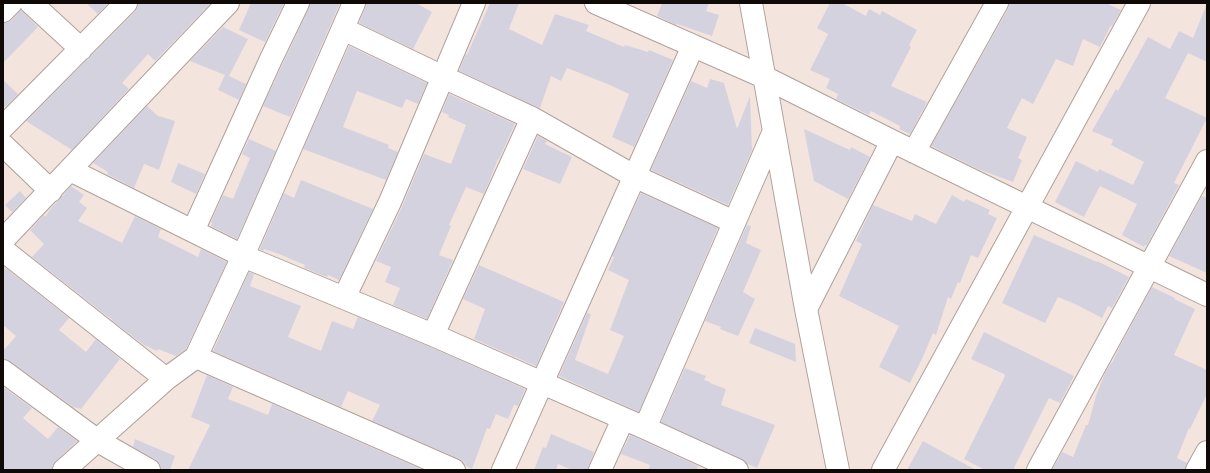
<!DOCTYPE html>
<html>
<head>
<meta charset="utf-8">
<style>
	body { margin:0 }
	#map { position:relative; width:1210px; height:473px; overflow:hidden; background:#f4e4de; font-family:"Work Sans",sans-serif }
	canvas { display:block }
	.frame { position:absolute; inset:0; border:4px solid #0f0a08; pointer-events:none }
</style>
</head>
<body>
<div id="map">
<canvas width="1210" height="473"></canvas>
<div class="frame"></div>
</div>
<script>
const g = document.querySelector('canvas').getContext('2d');
g.lineJoin = 'round';
function fill(path, color) { g.fillStyle = color; g.fill(path, 'evenodd'); }
const shape = rows => new Path2D(rows.map(r => 'M' + r).join(''));
function strokePath(path, color, width, dash) { g.strokeStyle = color; g.lineWidth = width; g.lineCap = dash ? 'butt' : 'round'; g.setLineDash(dash || []); g.stroke(path); }
fill(shape([
	[86,3,108,3,98,14],
	[138,3,211,3,155,61,148,54,122,83,129,89,72,150,26,121,135,12,138,7],
	[251,3,284,3,265,42,239,30],
	[310,3,340,3,290,117,263,106,309,8],
	[366,3,416,3,432,12,413,49,359,23,365,8],
	[490,3,519,3,509,29,542,45,555,14,589,25,586,31,624,47,625,45,648,52,649,50,673,60,634,147,612,137,629,94,610,85,567,68,561,81,551,76,540,108,459,71,466,54,467,55],
	[662,3,709,3,706,11,719,15,712,36,677,24,676,25,657,16],
	[830,3,842,3,866,16,869,9,880,15,882,11,917,30,909,45,911,47,891,86,927,102,910,134,899,129,900,126,871,111,869,115,836,99,838,94,826,88,830,79,810,70,828,34,817,28],
	[1009,3,1106,3,1121,10,1112,26,1111,25,1100,47,1083,39,1073,66,1056,59,1033,104,1022,98,1007,128,1027,137,1018,158,1022,160,1013,182,978,169,931,146,1008,9],
	[1206,6,1207,62,1188,53,1165,98,1207,118,1174,183,1179,185,1147,245,1145,245,1144,247,1122,235,1137,204,1100,186,1084,217,1055,202,1076,161,1098,172,1099,169,1133,185,1144,162,1111,145,1113,140,1092,131,1116,89,1118,91,1148,37,1170,49,1179,31,1193,38],
	[21,10,38,27,3,63,3,23,7,23,12,20],
	[223,27,248,39,229,76,246,84,239,100,218,90,225,75,190,61],
	[349,46,427,83,418,104,406,99,402,108,357,91,343,127,389,145,388,148,398,152,386,180,303,149],
	[710,79,724,83,737,129,750,96,752,150,728,205,651,170,691,81,707,88],
	[3,80,18,94,5,107,3,106],
	[449,94,515,124,499,159,498,159,484,194,466,187,449,225,451,226,439,255,453,260,427,319,393,305,400,288,385,282,391,267,376,261,402,207,424,154,451,164,466,125,448,117,449,115,442,112],
	[147,106,159,117,159,116,175,121,159,170,144,164,134,188,107,174,108,172,93,163],
	[804,129,850,150,851,147,870,157,848,199,814,181],
	[538,136,547,141,545,144,572,157,560,184,523,169],
	[249,139,276,151,237,239,211,226,212,223,211,222,223,195,233,199,250,158,242,154],
	[178,163,205,174,196,194,171,182],
	[301,180,373,209,339,280,328,275,327,277,304,268,305,265,279,254,264,249,263,251,260,249,284,193,294,198],
	[71,186,84,195,79,202,87,208,78,221,122,243,135,216,161,229,158,237,198,257,201,249,227,262,186,349,176,356,158,349,157,351,144,345,111,320,112,319,107,316,32,257,44,244,30,230,44,215,45,217,51,208,60,199],
	[20,191,26,198,12,212,5,205],
	[641,193,718,228,639,412,559,376,587,313,591,314,575,360,608,374,624,336,610,330,629,280,608,270,614,257,612,256],
	[952,195,964,202,966,199,990,210,988,214,997,218,978,258,971,255,960,283,958,282,951,299,948,297,936,335,933,333,922,359,910,383,879,367,899,326,839,296,862,244,856,241,873,205,912,221,915,214,936,224],
	[1202,196,1207,198,1207,273,1169,256],
	[747,225,751,226,746,243,761,250,743,292,755,299,738,336,720,329,721,327,705,321],
	[1034,235,1097,262,1097,261,1129,277,1112,308,1108,306,1102,318,1077,305,1058,297,1045,323,1002,303],
	[479,265,564,302,536,366,474,339,485,309,463,299],
	[3,266,69,318,59,330,86,352,96,339,120,359,81,409,73,407,10,361,3,359,3,351,16,336,3,325],
	[249,272,254,274,250,286,301,306,288,337,321,351,332,321,353,329,358,317,428,346,525,389,518,406,514,405,508,419,496,414,490,429,487,428,472,469,466,466,464,462,459,459,372,421,380,405,348,391,341,407,213,351],
	[1152,287,1175,298,1174,299,1195,309,1174,355,1207,370,1207,394,1190,429,1189,428,1177,458,1187,463,1185,470,1052,470,1062,452,1073,457,1086,425,1088,425,1096,396,1105,373,1111,363,1112,363,1119,348],
	[755,328,795,344,796,362,749,343],
	[984,332,1074,376,1060,403,1049,398,1013,470,985,470,964,459,1005,376,1004,374,971,359],
	[685,368,706,376,704,380,710,382,710,383,726,389,721,405,775,425,757,468,748,464,742,459,661,422],
	[207,375,233,387,228,399,268,415,272,404,423,470,188,470,210,425,191,417],
	[3,387,32,408,23,418,48,439,58,427,77,441,56,461,52,466,52,470,3,470],
	[551,434,594,452,589,465,588,470,572,470,558,464,556,470,534,470,543,447,546,448],
	[630,435,698,466,697,470,648,470,650,465,621,454],
	[135,439,175,456,170,470,161,470,160,464,155,459,133,447],
	[923,441,976,470,907,470]
]), '#d5d2df');
const minor = shape([
	[31,3,81,49],
	[596,3,764,77,892,141,1207,295],
	[751,3,806,309,838,470],
	[3,11,11,3],
	[343,29,443,77,532,118,634,176,734,222],
	[3,127,126,3],
	[3,145,51,191],
	[914,152,997,3],
	[70,170,243,256,433,335,645,428,737,470],
	[193,231,271,59,298,3],
	[3,240,228,3],
	[3,250,166,379],
	[344,298,390,202,474,3],
	[806,309,892,141],
	[433,335,532,118],
	[196,357,454,470],
	[3,371,98,441,149,470],
	[645,428,774,131],
	[64,470,166,379,196,357,243,256,354,3],
	[503,470,693,46],
	[600,470,623,419],
	[883,470,1139,3],
	[1038,470,1207,161],
	[1197,470,1207,452]
]);
strokePath(minor, '#afa19b', 24);
strokePath(minor, '#fff', 22);
</script>
</body>
</html>
